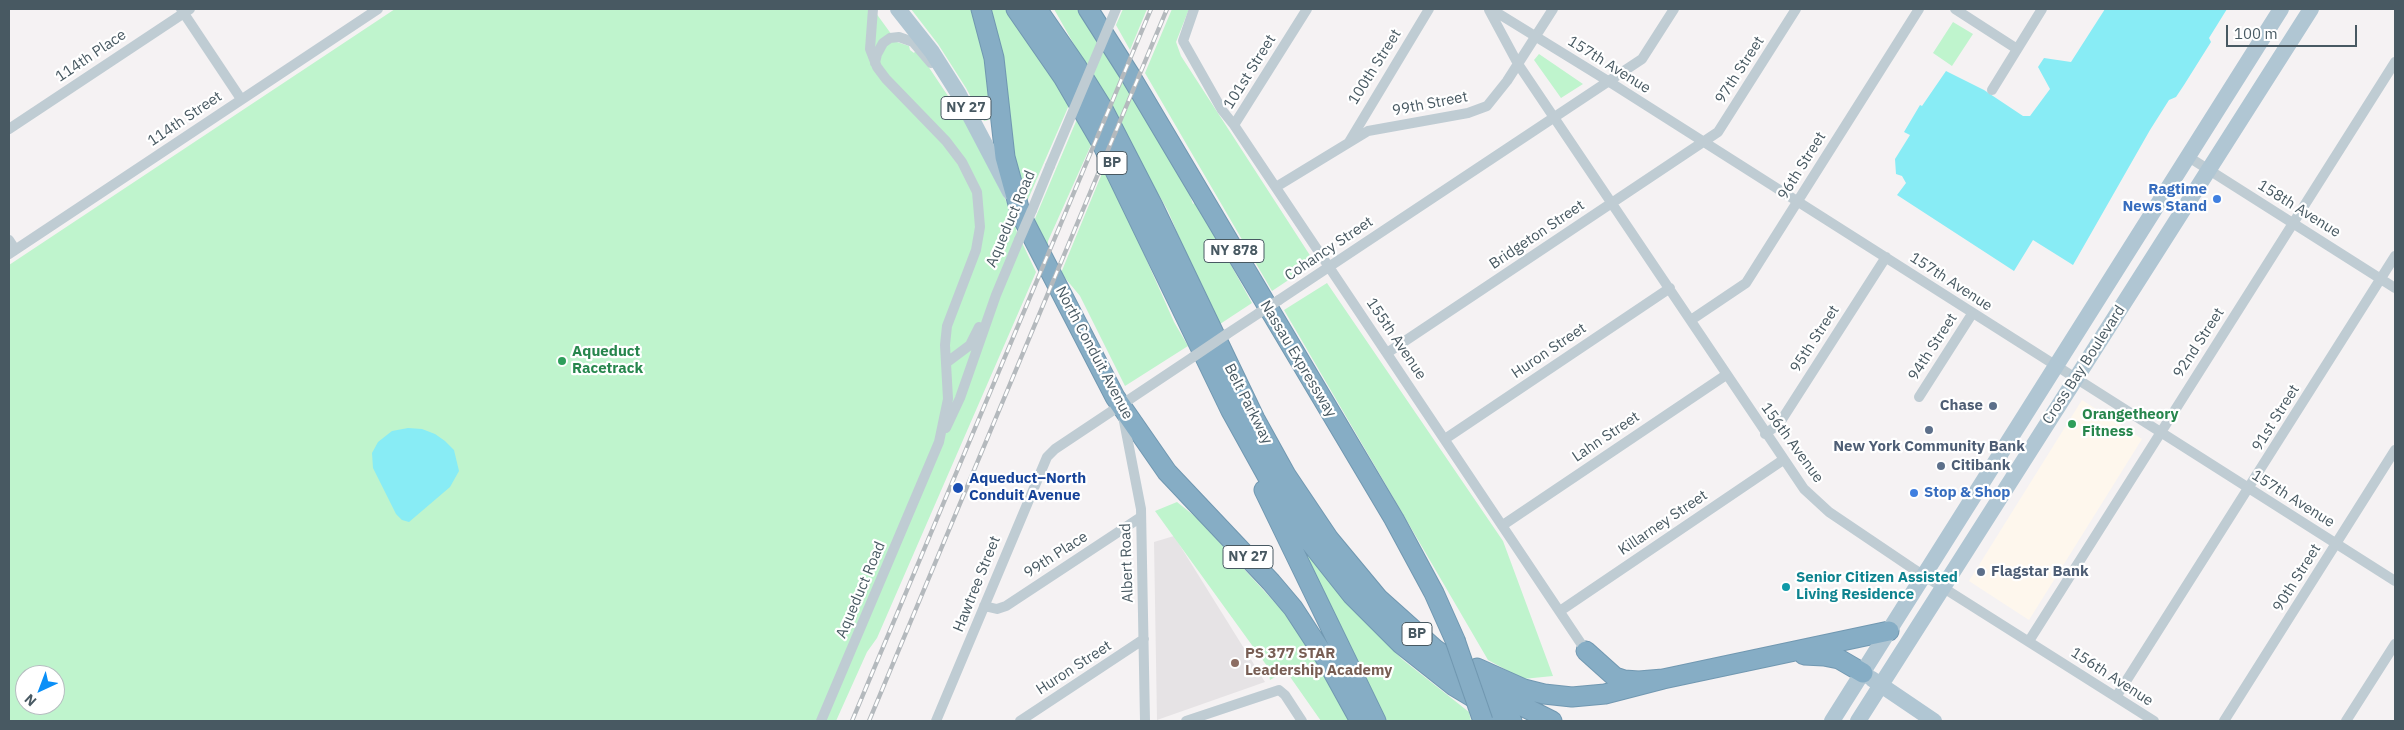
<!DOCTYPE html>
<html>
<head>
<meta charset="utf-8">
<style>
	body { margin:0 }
	#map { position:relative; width:2404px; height:730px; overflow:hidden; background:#f5f2f3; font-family:"IBM Plex Sans",sans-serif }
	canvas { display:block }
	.frame { position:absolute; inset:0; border:10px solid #485962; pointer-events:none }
	.north { position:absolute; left:15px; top:665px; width:50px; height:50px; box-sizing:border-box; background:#fff; border:1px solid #b6bdc0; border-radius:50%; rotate:223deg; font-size:14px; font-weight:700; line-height:20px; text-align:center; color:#485962 }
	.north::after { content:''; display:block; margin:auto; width:18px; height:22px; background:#0a8ff7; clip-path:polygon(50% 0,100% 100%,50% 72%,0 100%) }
	.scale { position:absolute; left:2226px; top:25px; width:131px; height:22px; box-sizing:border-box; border:2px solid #485962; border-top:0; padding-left:6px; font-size:15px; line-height:18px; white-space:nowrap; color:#485962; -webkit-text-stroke:4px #fff; paint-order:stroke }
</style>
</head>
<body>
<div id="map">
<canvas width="2404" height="730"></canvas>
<div class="frame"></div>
<div class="north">N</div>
<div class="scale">100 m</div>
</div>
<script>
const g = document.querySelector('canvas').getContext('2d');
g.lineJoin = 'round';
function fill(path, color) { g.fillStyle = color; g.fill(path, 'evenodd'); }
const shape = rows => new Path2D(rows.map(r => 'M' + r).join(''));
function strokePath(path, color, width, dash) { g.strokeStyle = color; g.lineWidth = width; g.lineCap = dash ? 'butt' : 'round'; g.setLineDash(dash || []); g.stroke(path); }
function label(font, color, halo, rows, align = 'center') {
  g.font = font + ' "IBM Plex Sans",sans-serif'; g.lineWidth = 4.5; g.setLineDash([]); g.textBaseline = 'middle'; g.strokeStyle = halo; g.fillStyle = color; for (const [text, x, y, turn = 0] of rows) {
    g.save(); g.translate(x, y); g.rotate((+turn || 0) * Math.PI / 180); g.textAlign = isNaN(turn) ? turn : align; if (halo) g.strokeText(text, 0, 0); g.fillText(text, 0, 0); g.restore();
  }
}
fill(shape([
	[2082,400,2142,439,2029,620,1969,581]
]), '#fef7ed');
fill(shape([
	[1174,536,1265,682,1157,720,1154,542]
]), '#e6e3e5');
fill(shape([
	[395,9,873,9,897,42,909,46,910,50,914,53,916,50,922,57,966,123,1018,224,1016,230,1036,272,877,638,867,652,836,721,9,721,9,265],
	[25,675,55,675,55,705,25,705],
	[911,9,977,9,996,118,984,121,966,88,938,44],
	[986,9,1007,9,1058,81,1069,105,1026,204,1021,193],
	[1054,9,1081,9,1186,184,1193,204,1196,202,1252,303,1217,326,1168,211],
	[1123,9,1147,9,1130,50,1116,25],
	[1172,9,1189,9,1176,42,1181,56,1313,260,1310,262,1311,265,1272,291,1145,73],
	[1953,22,1973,34,1952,66,1933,53],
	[1539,54,1583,84,1561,98,1534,60],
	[1077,119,1091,145,1048,241,1048,246,1034,221],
	[1105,166,1174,322,1188,346,1125,386,1080,296,1061,273],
	[1327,283,1503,541,1553,676,1523,679,1488,660,1284,310],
	[1177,502,1197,518,1301,631,1351,721,1321,721,1286,671,1270,680,1267,666,1155,511],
	[1304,549,1355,612,1403,660,1469,712,1471,721,1382,721,1299,553]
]), '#bff4cd');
fill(shape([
	[2105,9,2227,9,2209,38,2211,42,2184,85,2176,97,2169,100,2150,130,2073,265,2033,240,2014,271,1897,195,1906,183,1902,176,1896,174,1895,159,1910,135,1904,132,1920,105,1922,106,1946,71,1984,90,2023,116,2030,116,2050,89,2038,67,2044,58,2071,62],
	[408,428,422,429,435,434,445,441,454,450,459,471,450,487,409,522,402,520,396,514,373,468,372,453,378,442,392,431]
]), '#88ecf5');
const highway = shape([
	[981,9,994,58,1005,157,1021,215,1115,397,1167,472,1271,582,1293,608,1323,654,1360,721],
	[1016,9,1063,77,1102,144,1231,411,1272,485,1310,542,1352,595,1401,644,1454,686,1512,721],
	[1037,9,1077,67,1102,107,1153,206,1255,419,1286,475,1329,539,1378,598,1435,649,1496,693,1552,721],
	[1088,9,1130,75,1394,519,1434,593,1455,640],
	[1264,490,1376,721],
	[1586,651,1615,677,1624,680,1639,681,1663,679,1889,631],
	[1804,655,1824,656,1839,659,1863,673],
	[1477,668,1524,689,1544,694,1572,697,1605,694,1663,679]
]);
strokePath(highway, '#7198b1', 21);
strokePath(shape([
	[181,9,241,99],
	[1194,9,1183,41,1222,110,1234,125,1586,651],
	[1491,9,1608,81,2395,581],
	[1955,9,2017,49],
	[1489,10,1518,64,1804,489,1829,512,1912,568,2154,721],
	[875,63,877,54,883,43,890,38,899,37,913,42,931,63],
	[1992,90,2042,9],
	[1234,125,1307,9],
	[9,129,190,9],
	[1349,142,1429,9],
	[2187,156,2395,288],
	[1276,187,1368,131,1468,113,1487,106,1507,81,1553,9],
	[1032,210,1050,166],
	[9,240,15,249],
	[9,254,378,9],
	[1279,300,1642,59,1674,9],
	[1691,320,1746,283,1919,9],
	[1227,334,1259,313],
	[1387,353,1718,132,1796,9],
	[946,363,970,345,979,327],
	[1919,397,1972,314],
	[1123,416,1141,509,1145,721],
	[946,428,960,398,996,295,1019,240],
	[1765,434,1779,424,1886,257],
	[1445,439,1670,288],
	[1503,525,1726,375],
	[984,606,997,609,1006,606,1141,517],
	[1560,611,1783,460],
	[2029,641,2395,62],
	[2116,697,2395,256],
	[821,721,939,442,948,399,945,345,947,326,976,250,980,227,977,192,962,162,946,141,886,79,877,67,870,49,873,9],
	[936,721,1047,457,1055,449,1193,357],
	[1020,721,1144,639],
	[1186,721,1279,690,1285,695,1302,721],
	[2224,721,2395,450],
	[2346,721,2395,644]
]), '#bfccd3', 10);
strokePath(shape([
	[898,9,932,52,958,93,1010,192],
	[1872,679,1934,721],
	[1832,721,2281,9],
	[1858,721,2311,9]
]), '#b0c6d3', 16);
strokePath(highway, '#86adc5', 19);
const rail = shape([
	[852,721,1151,9],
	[869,721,1167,9]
]);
strokePath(rail, '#b4b9bd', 4.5);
strokePath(rail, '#fff', 2.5, [8]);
const highwayBridge = shape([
	[1455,640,1483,721]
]);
strokePath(highwayBridge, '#7198b1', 21, []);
strokePath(shape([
	[1050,166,1116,9],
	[1019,240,1032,210],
	[1259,313,1279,300],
	[1193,357,1227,334]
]), '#bfccd3', 10);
strokePath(highwayBridge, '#86adc5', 19);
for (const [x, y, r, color] of [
	[2217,199,5,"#3f7fe0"],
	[562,361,5,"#2e9e5b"],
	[1993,406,5,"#5c6f8a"],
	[2072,424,5,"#2e9e5b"],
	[1929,430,5,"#5c6f8a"],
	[1941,466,5,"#5c6f8a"],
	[958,488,6,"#1a4fb4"],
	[1914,493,5,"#3f7fe0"],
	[1981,572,5,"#5c6f8a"],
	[1786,587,5,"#0f9aa8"],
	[1235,663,5,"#8d6e63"]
]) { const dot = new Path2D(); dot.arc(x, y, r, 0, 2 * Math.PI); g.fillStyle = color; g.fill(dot); strokePath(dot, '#fff', 2); }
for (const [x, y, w] of [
	[966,108,50],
	[1112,163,30],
	[1234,251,60],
	[1248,557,50],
	[1417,634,30]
]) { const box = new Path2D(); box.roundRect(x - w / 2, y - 11.5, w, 23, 4); g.fillStyle = '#fff'; g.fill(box); strokePath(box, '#485962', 1); }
label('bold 14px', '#485962', null, [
	["NY 27",966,108],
	["BP",1112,163],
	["NY 878",1234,251],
	["NY 27",1248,557],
	["BP",1417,634]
]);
label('15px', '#485962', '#fff', [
	["114th Place",91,56,-34],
	["157th Avenue",1609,65,32],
	["100th Street",1375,67,-58],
	["97th Street",1740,70,-57],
	["101st Street",1250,72,-58],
	["99th Street",1430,104,-11],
	["114th Street",185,119,-34],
	["96th Street",1802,166,-58],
	["158th Avenue",2299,209,32],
	["Aqueduct Road",1011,219,-67],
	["Bridgeton Street",1537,235,-34],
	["Cohancy Street",1329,249,-34],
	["157th Avenue",1951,282,33],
	["155th Avenue",1396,339,56],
	["95th Street",1815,339,-57],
	["92nd Street",2199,343,-57],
	["94th Street",1933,347,-57],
	["Huron Street",1549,351,-34],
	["North Conduit Avenue",1094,353,62],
	["Nassau Expressway",1298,359,59],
	["Cross Bay Boulevard",2084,365,-57],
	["Belt Parkway",1248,404,63],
	["91st Street",2276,418,-58],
	["Lahn Street",1606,437,-34],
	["156th Avenue",1792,443,54],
	["157th Avenue",2293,499,32],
	["Killarney Street",1663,523,-34],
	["99th Place",1056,555,-33],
	["Albert Road",1127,563,-92],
	["90th Street",2297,578,-58],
	["Hawtree Street",977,584,-68],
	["Aqueduct Road",861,590,-67],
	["Huron Street",1074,668,-33],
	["156th Avenue",2112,677,33]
]);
label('bold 15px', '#366cbe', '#fff', [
	["Ragtime",2207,190],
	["News Stand",2207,207],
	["Stop & Shop",1924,493,"left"]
], 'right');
label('bold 15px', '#27864d', '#fff', [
	["Aqueduct",572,352],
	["Racetrack",572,369],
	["Orangetheory",2082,415],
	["Fitness",2082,432]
], 'left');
label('bold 15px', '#4e5e75', '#fff', [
	["Chase",1983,406,"right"],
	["New York Community Bank",1929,447,"center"],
	["Citibank",1951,466],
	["Flagstar Bank",1991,572]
], 'left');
label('bold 15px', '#164399', '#fff', [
	["Aqueduct–North",969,479],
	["Conduit Avenue",969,496]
], 'left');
label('bold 15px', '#0d838f', '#fff', [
	["Senior Citizen Assisted",1796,578],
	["Living Residence",1796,595]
], 'left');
label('bold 15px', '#785e54', '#fff', [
	["PS 377 STAR",1245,654],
	["Leadership Academy",1245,671]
], 'left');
</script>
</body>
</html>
